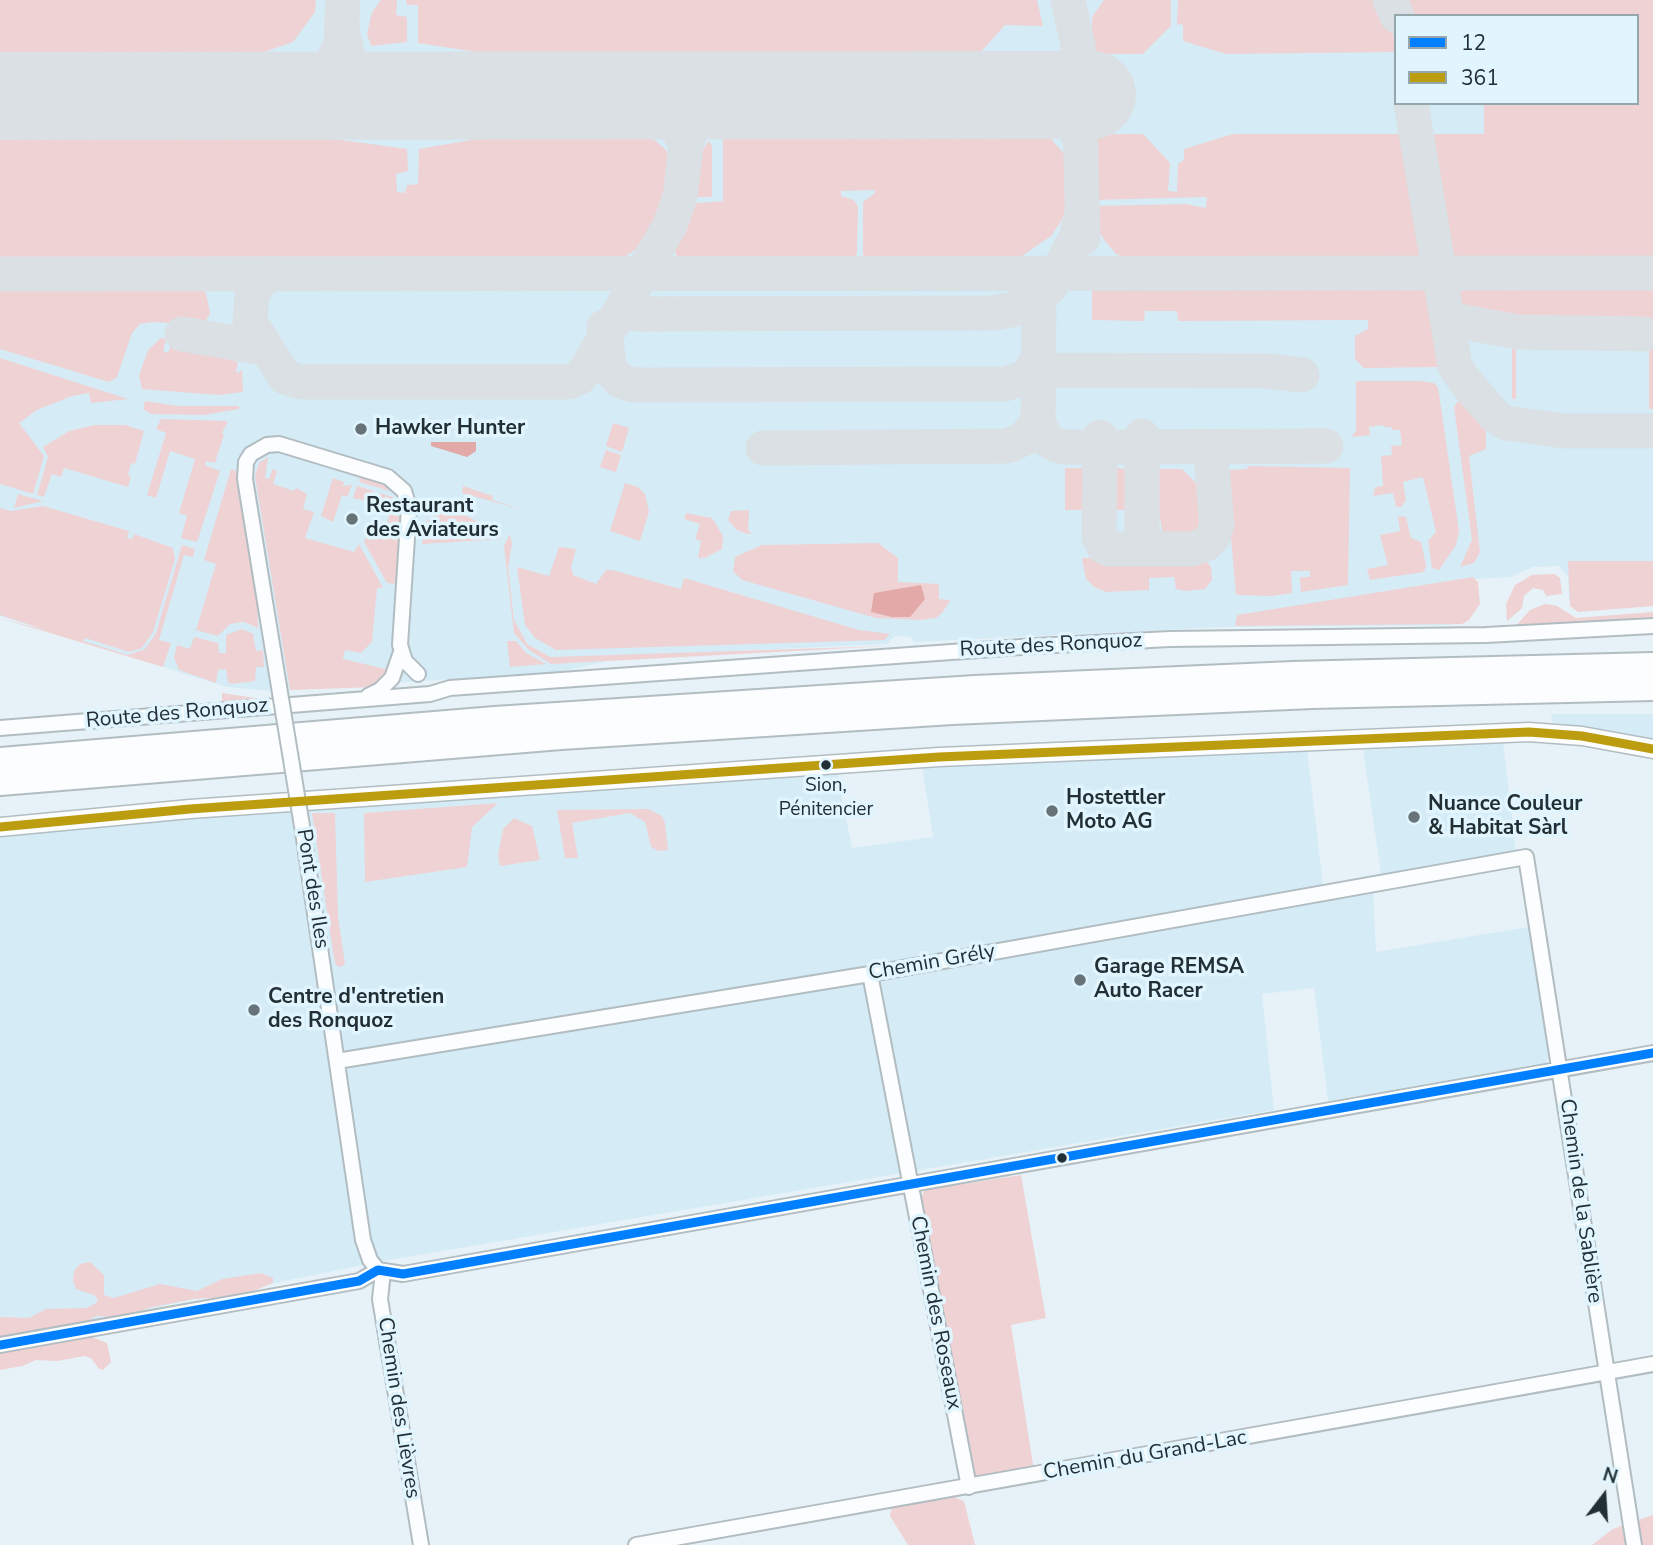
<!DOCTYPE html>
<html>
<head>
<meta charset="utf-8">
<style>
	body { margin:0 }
	#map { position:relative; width:1653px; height:1545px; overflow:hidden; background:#e7f2f8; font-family:"Nunito Sans",sans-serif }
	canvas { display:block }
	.legend { position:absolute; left:1394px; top:14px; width:245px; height:91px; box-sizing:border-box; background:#e1f5fe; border:2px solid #95a6ad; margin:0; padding:9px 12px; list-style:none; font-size:21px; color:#222f34 }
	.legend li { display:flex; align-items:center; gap:14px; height:35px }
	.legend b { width:35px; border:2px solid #95a6ad }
	.north { position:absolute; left:1569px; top:1461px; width:70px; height:70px; -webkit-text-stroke:5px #e1f5fe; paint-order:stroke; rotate:17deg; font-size:19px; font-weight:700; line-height:28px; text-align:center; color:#222f34 }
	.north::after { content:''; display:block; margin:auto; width:24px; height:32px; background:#222f34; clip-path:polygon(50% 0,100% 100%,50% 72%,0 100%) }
</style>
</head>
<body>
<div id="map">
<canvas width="1653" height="1545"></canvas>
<ul class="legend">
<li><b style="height:9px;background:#0080ff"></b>12</li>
<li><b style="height:9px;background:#bd9d10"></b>361</li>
</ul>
<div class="north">N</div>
</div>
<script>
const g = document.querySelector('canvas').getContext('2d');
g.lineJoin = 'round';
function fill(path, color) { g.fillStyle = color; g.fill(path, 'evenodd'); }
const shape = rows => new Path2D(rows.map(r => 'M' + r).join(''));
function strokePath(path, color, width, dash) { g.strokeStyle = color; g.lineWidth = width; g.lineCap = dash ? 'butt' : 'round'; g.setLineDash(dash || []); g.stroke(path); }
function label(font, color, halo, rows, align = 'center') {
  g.font = font + ' "Nunito Sans",sans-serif'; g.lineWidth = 7; g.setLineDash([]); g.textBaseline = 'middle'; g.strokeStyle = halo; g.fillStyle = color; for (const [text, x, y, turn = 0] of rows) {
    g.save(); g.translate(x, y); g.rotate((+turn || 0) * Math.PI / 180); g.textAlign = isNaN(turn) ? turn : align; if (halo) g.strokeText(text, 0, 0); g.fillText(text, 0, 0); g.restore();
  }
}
fill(shape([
	[0,0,1653,0,1653,599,1569,599,1568,577,1559,566,1533,567,1510,577,1476,579,1477,591,1450,625,1225,627,915,642,910,637,895,636,887,644,629,656,560,672,270,691,227,687,0,616],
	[1396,16,1637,16,1637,103,1396,103],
	[1551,714,1653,714,1653,742,1553,724],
	[1503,742,1516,852,1386,874,1373,887,1376,952,1528,927,1550,1050,1546,1063,1328,1101,1314,988,1262,994,1274,1110,383,1261,0,1339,0,834,836,768,852,848,933,837,922,767,1307,749,1323,885,1381,873,1363,750]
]), '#d5ecf7');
fill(shape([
	[0,0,316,0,315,12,293,42,252,56,0,56],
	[397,0,396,15,407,17,407,42,371,46,367,34,372,12,381,0],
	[406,0,1037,0,1043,26,1005,25,979,54,496,55,418,43,418,5,407,5],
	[1104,0,1171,0,1171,26,1143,54,1092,54,1092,17],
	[1178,0,1379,0,1389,9,1396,52,1226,54,1183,41,1183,25,1177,24],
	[1398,0,1653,0,1653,263,1444,263,1423,134,1484,134,1484,103,1637,103,1637,16,1404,16],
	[1047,134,1066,156,1071,189,1062,220,1051,236,1019,258,1003,261,870,261,863,255,863,202,875,193,875,190,841,191,841,196,854,200,858,207,857,252,855,259,848,264,688,263,679,260,674,250,673,242,688,204,723,201,723,135],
	[1092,134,1143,134,1170,163,1168,191,1177,192,1178,164,1184,160,1184,149,1233,134,1410,134,1432,256,1430,262,1141,263,1116,254,1105,241,1095,225,1093,206,1186,204,1206,208,1207,197,1093,200],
	[305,135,407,149,408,171,396,174,397,192,405,193,407,185,418,184,419,149,499,135,649,135,666,150,673,170,671,188,656,226,643,244,628,255,608,262,0,264,0,136],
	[708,141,712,145,712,197,690,197,699,157],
	[1117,279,1433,282,1450,371,1443,367,1364,368,1355,359,1355,336,1368,329,1368,320,1178,321,1177,311,1145,311,1144,321,1092,320,1092,290,1096,283],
	[1451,281,1653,285,1653,409,1649,409,1649,325,1510,325,1462,316,1452,311,1448,285],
	[0,284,191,284,206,293,210,313,204,325,152,322,140,324,132,333,117,377,109,382,0,349],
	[161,338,166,339,163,351,168,353,172,342,238,362,236,372,239,373,242,369,243,392,218,395,142,389,139,376,148,350],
	[1516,348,1516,399,1512,399,1512,349],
	[0,358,128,399,91,403,89,393,72,396,37,410,19,423,44,456,33,494,0,484],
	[1356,381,1421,381,1434,383,1438,387,1459,531,1456,545,1439,570,1432,568,1428,541,1436,532,1423,477,1403,482,1406,500,1401,507,1396,507,1393,493,1373,496,1375,487,1383,486,1381,456,1392,455,1391,446,1402,445,1400,430,1392,430,1391,427,1384,427,1383,425,1369,427,1370,435,1352,437,1356,430],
	[1459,400,1470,400,1481,412,1486,424,1486,449,1469,456,1480,552,1474,563,1460,567,1472,540,1454,407],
	[145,401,178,406,239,406,239,409,204,415,151,414,143,409],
	[161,419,228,421,222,433,224,434,215,463,206,461,205,465,220,471,197,542,181,538,187,516,179,513,195,459,170,451,156,498,147,495,166,433,156,429],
	[613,423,629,428,622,452,606,446],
	[95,425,125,425,144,431,135,464,131,463,128,475,131,476,128,487,64,468,61,477,52,474,44,497,37,495,48,457,43,447,69,431],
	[606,450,621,455,616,472,600,467],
	[268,457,265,478,269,479,273,469,277,471,273,484,294,491,296,488,307,494,303,509,314,512,305,538,354,552,359,544,383,588,377,588,372,642,361,653,345,650,343,659,390,670,377,687,290,690,255,476,259,463],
	[1248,466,1350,468,1348,585,1301,592,1300,577,1310,577,1310,571,1291,571,1292,593,1272,596,1236,595,1225,470,1247,469],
	[1065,468,1182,469,1200,487,1202,523,1191,537,1169,538,1162,532,1159,510,1065,510],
	[231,469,236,471,257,596,258,628,244,622,230,624,218,636,196,630,216,564,204,560],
	[359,476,383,483,393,492,360,482],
	[333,478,344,482,343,486,352,485,347,497,342,495,333,522,321,516],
	[625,483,638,487,645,494,649,512,640,541,610,531],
	[357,486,374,491,371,502,353,498],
	[463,486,493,496,492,500,523,510,462,493],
	[379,493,393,497,401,523,397,584,387,583,364,542,367,535,381,539,389,516,375,511],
	[18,494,43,501,14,508],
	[43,506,129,531,127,538,132,539,134,534,173,548,175,559,153,632,142,648,129,652,85,638,83,641,128,655,145,649,156,633,182,545,195,549,193,557,184,555,159,640,171,643,163,667,0,618,49,631,0,615,0,508,11,511],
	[454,509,478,522,475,534,499,533,500,539,422,544,426,522,438,512],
	[749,510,748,530,752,534,748,534,737,530,728,520,731,511],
	[686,513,712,518,723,536,722,549,703,559,703,555,701,559,698,557,701,541,695,539,700,524,684,519],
	[1398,516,1406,517,1411,538,1421,542,1426,565,1424,572,1370,580,1367,569,1388,565,1380,535,1400,531],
	[510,534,512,543,508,568,514,620,527,644,550,657,888,646,551,664,529,650,514,633,504,546],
	[878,543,898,558,898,582,939,584,939,599,950,600,943,612,936,618,921,620,876,618,742,580,733,571,735,557,762,545],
	[559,547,576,549,571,567,573,575,596,584,606,570,612,570,681,589,684,578,859,630,890,634,884,640,556,650,535,638,525,625,517,567,549,576],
	[1082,558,1206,559,1211,568,1212,580,1205,589,1185,591,1176,589,1174,577,1149,578,1149,590,1106,592,1094,587,1086,579],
	[1568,561,1653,561,1653,606,1578,612,1570,606],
	[1555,574,1560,578,1562,594,1546,596,1543,590,1533,588,1524,596,1522,608,1507,621,1506,604,1515,585,1532,575],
	[1473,577,1478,582,1480,604,1469,620,1462,624,1235,626,1237,615],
	[1545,604,1557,606,1576,618,1653,612,1653,618,1514,628,1530,610],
	[242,629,253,634,256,651,263,650,264,667,256,667,255,681,231,684,228,682,226,669,218,670,216,683,179,670,174,657,177,645,190,649,194,637,218,643,219,653,226,653,226,635],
	[507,641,516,641,526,653,546,664,510,667],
	[222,693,255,698,256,702,222,704],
	[498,803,472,827,467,867,365,882,364,813],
	[648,809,662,816,665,823,668,850,659,851,651,847,645,822,630,813,572,823,578,858,565,858,557,810],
	[312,813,335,813,338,916,345,964,341,967,336,965,334,958],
	[514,818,532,826,540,860,500,866,498,855,503,829],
	[1021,1175,1046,1318,1011,1325,1034,1471,979,1480,972,1478,920,1200,925,1190],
	[90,1262,104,1275,104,1295,114,1298,160,1284,197,1291,222,1279,261,1273,273,1278,273,1283,227,1302,211,1298,193,1299,148,1308,127,1318,96,1316,78,1327,71,1338,92,1337,107,1343,111,1362,103,1370,99,1369,91,1358,84,1356,58,1361,36,1360,22,1366,0,1370,0,1317,29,1318,46,1309,87,1308,96,1303,98,1299,94,1295,76,1289,73,1281,74,1271,80,1264],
	[951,1496,964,1501,975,1545,908,1545,890,1516,891,1510,895,1505],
	[1653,1515,1653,1545,1592,1545,1613,1529]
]), '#efd2d3');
fill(shape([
	[431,442,476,442,476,451,467,457,431,446],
	[921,585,925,599,910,617,892,617,871,612,874,593]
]), '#e3a9a8');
strokePath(shape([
	[1068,0,1078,45,1083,238],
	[1390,0,1397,16],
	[343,32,348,57,356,71,373,86,386,91,432,95],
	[641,95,653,100,673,118,686,146],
	[1020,95,1059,106,1076,124,1080,142],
	[257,96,296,90,322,74,334,59,341,42,343,0],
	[1411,103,1455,366,1464,380,1495,416,1506,423,1564,431,1653,431],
	[273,273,260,282,252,294,250,322,285,377,301,382,569,382,580,377,587,368,670,225,680,197,686,146,693,122,712,102,730,95],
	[0,274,1653,273],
	[1024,282,1037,299,1039,310,1038,420,1045,438,1054,444,1065,447,1326,446],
	[1446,311,1453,320,1518,332,1644,334],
	[637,314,994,313,1015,309,1037,299,1050,287,1076,237,1082,215],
	[604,327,610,369,620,381,633,385,1005,384,1027,377,1038,358],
	[182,334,265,348],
	[1038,358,1042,365,1053,370,1268,371,1302,375],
	[1142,436,1142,538,1152,549],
	[1100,437,1099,537,1104,547,1109,549,1191,549,1206,544,1213,537,1217,525,1211,456,1200,446],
	[763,448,1007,446,1025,438,1038,420]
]), '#dae0e4', 35);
strokePath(shape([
	[0,96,1092,95]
]), '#dae0e4', 88);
const minor = shape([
	[266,608,245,479,246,462,251,454,267,445,279,444,388,477,404,491,409,507,400,645,405,661,418,674],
	[368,696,380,690,392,678,401,652],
	[0,728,430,694,450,688,1035,646,1170,639,1486,635,1653,626],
	[303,832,363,1240,370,1260,378,1270],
	[870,974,969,1487],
	[337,1061,870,974,1526,857,1634,1545],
	[378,1270,403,1274,1653,1053],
	[383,1272,380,1299,421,1545],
	[0,1345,359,1281,378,1270],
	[636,1545,1653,1364]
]);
const tertiary = shape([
	[0,827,190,809,939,757,1529,732,1582,736,1653,749]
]);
const motorway = shape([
	[0,761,495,720,975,689,1293,675,1653,666],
	[0,782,561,736,952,711,1312,695,1653,687]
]);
strokePath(minor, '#b2bdc2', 18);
strokePath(tertiary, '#b2bdc2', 21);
strokePath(motorway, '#b2bdc2', 30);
strokePath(minor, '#fbfdfe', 14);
strokePath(tertiary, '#fbfdfe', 18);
strokePath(motorway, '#fbfdfe', 26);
const minorBridge = shape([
	[266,608,303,832]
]);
strokePath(minorBridge, '#b2bdc2', 18, []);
strokePath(minorBridge, '#fbfdfe', 14);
strokePath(shape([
	[378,1270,403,1274,1653,1053],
	[0,1345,359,1281,378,1270]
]), '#0080ff', 9);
strokePath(shape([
	[0,827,190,809,939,757,1529,732,1582,736,1653,749]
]), '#bd9d10', 9);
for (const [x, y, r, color] of [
	[361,429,7,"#677379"],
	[352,519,7,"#677379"],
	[826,765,6,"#222f34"],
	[1052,811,7,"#677379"],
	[1414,817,7,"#677379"],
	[1080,980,7,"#677379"],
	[254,1010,7,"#677379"],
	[1062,1158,6,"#222f34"]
]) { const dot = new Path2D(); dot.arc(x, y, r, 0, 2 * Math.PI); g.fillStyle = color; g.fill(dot); strokePath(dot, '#e1f5fe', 2.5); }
label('19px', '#222f34', '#e1f5fe', [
	["Sion,",826,786],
	["Pénitencier",826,810]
]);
label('bold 21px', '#222f34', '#e1f5fe', [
	["Hawker Hunter",375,429],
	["Restaurant",366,507],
	["des Aviateurs",366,531],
	["Hostettler",1066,799],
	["Moto AG",1066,823],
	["Nuance Couleur",1428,805],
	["& Habitat Sàrl",1428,829],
	["Garage REMSA",1094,968],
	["Auto Racer",1094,992],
	["Centre d'entretien",268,998],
	["des Ronquoz",268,1022]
], 'left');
label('21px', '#222f34', '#e1f5fe', [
	["Route des Ronquoz",1051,646,-3],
	["Route des Ronquoz",177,714,-5],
	["Pont des Iles",312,889,81],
	["Chemin Grély",932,963,-10],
	["Chemin de la Sablière",1580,1201,82],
	["Chemin des Roseaux",935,1313,79],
	["Chemin des Lièvres",398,1408,81],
	["Chemin du Grand-Lac",1145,1456,-10]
]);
</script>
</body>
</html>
